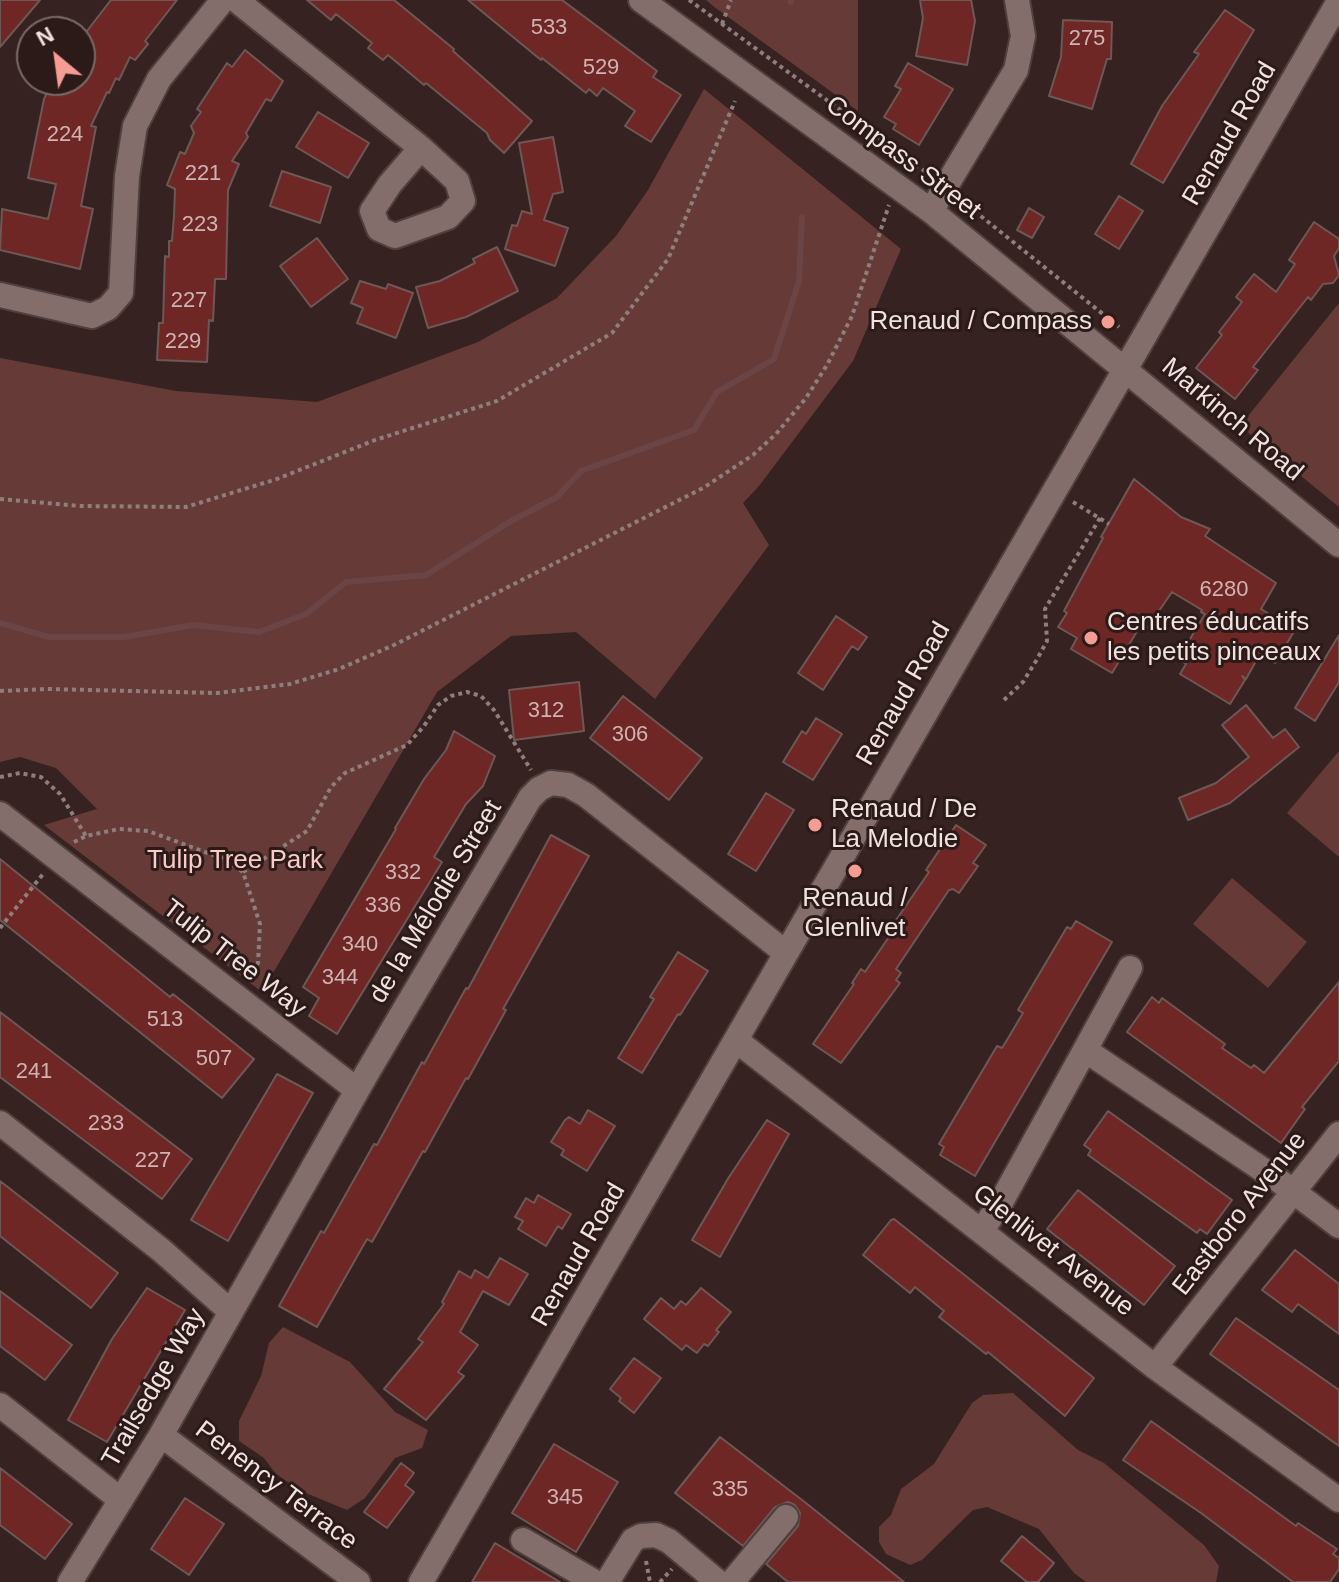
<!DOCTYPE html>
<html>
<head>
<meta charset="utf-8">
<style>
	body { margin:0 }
	#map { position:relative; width:1339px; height:1582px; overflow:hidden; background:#362321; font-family:Arial,sans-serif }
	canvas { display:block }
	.north { position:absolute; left:16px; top:16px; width:80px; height:80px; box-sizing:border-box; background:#2b1a18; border:2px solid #796a68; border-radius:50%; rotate:331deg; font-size:22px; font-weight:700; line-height:32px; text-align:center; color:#efe2e1 }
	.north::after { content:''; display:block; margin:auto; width:28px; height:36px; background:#f59c93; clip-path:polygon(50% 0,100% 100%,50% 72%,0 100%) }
</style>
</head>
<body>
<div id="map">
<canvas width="1339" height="1582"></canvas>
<div class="north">N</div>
</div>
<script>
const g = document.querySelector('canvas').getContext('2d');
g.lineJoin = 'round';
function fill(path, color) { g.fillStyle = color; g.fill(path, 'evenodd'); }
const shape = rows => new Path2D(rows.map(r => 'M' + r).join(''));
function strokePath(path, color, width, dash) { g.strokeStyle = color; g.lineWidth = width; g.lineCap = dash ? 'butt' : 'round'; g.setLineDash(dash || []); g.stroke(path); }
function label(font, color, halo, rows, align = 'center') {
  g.font = font + ' Arial,sans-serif'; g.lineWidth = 6; g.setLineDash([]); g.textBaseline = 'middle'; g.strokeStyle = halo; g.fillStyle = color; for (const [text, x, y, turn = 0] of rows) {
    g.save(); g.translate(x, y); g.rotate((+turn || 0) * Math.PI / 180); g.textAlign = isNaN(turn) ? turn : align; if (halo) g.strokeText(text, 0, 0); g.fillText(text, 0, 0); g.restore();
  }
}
fill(shape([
	[706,0,858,0,858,111,713,6],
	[704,89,901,249,853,361,759,486,743,503,769,545,655,699,576,632,511,636,437,692,262,992,44,825,97,809,56,768,20,757,0,762,0,358,176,391,317,402,478,342,557,298,616,236,648,190],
	[1339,303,1339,507,1240,426],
	[1339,751,1339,857,1287,813],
	[1232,878,1307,942,1268,988,1193,924],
	[283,1327,350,1362,395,1412,428,1430,422,1448,395,1458,365,1498,347,1510,301,1491,276,1474,264,1458,239,1441,239,1421,261,1376,269,1343],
	[1013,1393,1078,1450,1104,1463,1204,1545,1219,1566,1216,1582,1086,1582,1074,1573,1039,1529,987,1507,973,1510,922,1560,910,1565,886,1554,879,1542,879,1527,891,1515,901,1489,934,1464,972,1403,983,1395]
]), '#663b37');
strokePath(shape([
	[791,2,791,0],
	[0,623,49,637,125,637,193,625,259,632,306,614,346,582,426,575,511,521,557,497,581,471,694,430,717,392,774,359,799,281,802,217]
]), '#6b4445', 6);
const building = shape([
	[0,0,40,0,0,47,0,0],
	[111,0,177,0,145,41,148,44,135,60,130,57,119,80,116,78,109,93,107,92,91,126,96,127,81,206,93,209,80,269,0,250,2,209,48,219,56,184,28,178,44,99,53,80,80,80,80,40,111,0],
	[307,0,394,0,454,49,453,51,532,121,504,153,490,140,487,133,426,83,424,85,388,55,383,60,368,48,372,43,336,14,331,20,307,0],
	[468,0,562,0,657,71,653,77,681,95,651,142,625,126,635,111,603,88,597,96,589,89,586,93,542,58,541,60,468,0],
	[920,0,971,0,975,21,967,65,916,56,923,18,920,0],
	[1225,10,1254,30,1163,183,1131,164,1162,106,1199,54,1194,52,1225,10],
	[1063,20,1112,22,1111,59,1107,59,1092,109,1049,96,1061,57,1063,20],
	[245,50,283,81,271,101,266,99,246,133,248,137,232,161,239,164,228,190,226,279,215,279,213,321,209,320,207,362,157,360,159,323,163,323,165,256,169,257,169,241,172,241,174,216,175,189,167,185,180,152,185,154,194,133,191,126,201,112,197,109,227,63,232,67,245,50],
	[908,63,953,89,919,145,893,129,896,124,884,117,901,89,895,86,908,63],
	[318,112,369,143,348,178,296,147,318,112],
	[553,137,563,192,553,194,544,220,568,228,555,266,505,249,512,225,517,226,522,211,532,214,519,143,553,137],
	[282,171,331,187,320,223,270,206,282,171],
	[1119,196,1143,211,1119,249,1095,234,1119,196],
	[1029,208,1044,217,1032,238,1017,230,1029,208],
	[1314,222,1339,239,1339,248,1334,256,1339,275,1333,283,1323,284,1311,300,1308,297,1253,367,1258,370,1235,399,1196,368,1222,335,1219,332,1242,302,1236,297,1254,274,1276,292,1295,264,1289,260,1314,222],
	[317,238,348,279,311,307,280,266,317,238],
	[497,247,518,291,466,317,428,328,416,287,440,281,475,263,473,259,497,247],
	[360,281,386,289,388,284,413,293,396,338,357,323,363,308,351,303,360,281],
	[1134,479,1181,517,1210,529,1205,536,1276,583,1261,609,1295,630,1275,663,1260,654,1246,679,1242,676,1245,680,1230,704,1180,674,1186,664,1178,659,1205,614,1201,612,1202,610,1172,592,1145,631,1139,628,1112,673,1071,649,1077,638,1058,627,1067,613,1064,611,1103,538,1101,537,1134,479],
	[836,616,867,637,858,650,852,646,823,690,798,673,836,616],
	[1339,635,1339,682,1315,721,1295,708,1339,635],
	[579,682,584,731,514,740,509,690,579,682],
	[623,696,702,758,669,800,590,738,623,696],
	[1246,705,1273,738,1285,729,1299,747,1230,803,1188,820,1179,798,1216,783,1249,757,1222,725,1246,705],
	[816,718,842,734,813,780,783,762,802,731,806,734,816,718],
	[454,731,495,756,483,786,466,804,434,857,442,862,337,1034,309,1016,319,998,303,987,396,829,395,828,424,779,446,750,454,731],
	[766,793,794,810,756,871,728,854,766,793],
	[956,825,986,845,973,863,978,866,959,893,953,889,949,890,896,969,901,973,896,980,900,983,841,1063,813,1044,854,984,852,983,861,969,865,972,893,931,890,929,929,872,926,870,956,825],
	[551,835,589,856,503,1009,506,1010,468,1079,466,1078,425,1152,423,1151,372,1242,367,1239,317,1327,279,1306,321,1231,324,1233,374,1144,377,1145,422,1062,424,1064,466,988,468,989,551,835],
	[0,859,170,997,173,994,254,1059,222,1098,0,920,0,859],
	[1076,921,1112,942,975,1176,940,1155,944,1147,939,1144,997,1046,1002,1048,1007,1040,1023,1013,1018,1010,1067,927,1071,929,1076,921],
	[678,952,708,971,680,1015,678,1014,642,1073,618,1058,654,999,650,997,678,952],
	[1339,982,1339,1061,1302,1107,1305,1109,1281,1143,1127,1032,1152,997,1159,1003,1162,998,1225,1044,1222,1048,1251,1068,1254,1065,1264,1073,1339,982],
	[0,1012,192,1159,162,1199,0,1077,0,1012],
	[277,1074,313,1093,228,1241,191,1220,277,1074],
	[588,1110,615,1126,587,1171,561,1155,564,1150,551,1142,565,1120,569,1117,580,1124,588,1110],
	[1108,1111,1232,1200,1207,1234,1200,1229,1197,1233,1088,1155,1091,1150,1084,1145,1108,1111],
	[767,1120,789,1134,720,1257,692,1240,729,1177,767,1120],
	[0,1181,118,1273,91,1308,0,1236,0,1181],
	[1078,1190,1175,1266,1144,1305,1047,1229,1078,1190],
	[538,1195,571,1214,562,1229,558,1226,546,1246,518,1229,523,1221,515,1217,526,1198,534,1203,538,1195],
	[894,1219,1094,1378,1065,1416,988,1352,986,1354,939,1317,944,1311,915,1287,910,1293,863,1255,891,1220,894,1219],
	[1295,1250,1339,1284,1339,1334,1298,1304,1292,1312,1262,1290,1295,1250],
	[500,1258,528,1274,509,1305,483,1291,460,1332,478,1345,458,1372,464,1376,426,1420,384,1389,423,1342,418,1339,444,1304,442,1302,459,1271,471,1278,475,1270,488,1278,500,1258],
	[147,1288,185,1310,107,1442,68,1420,112,1339,147,1288],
	[701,1288,731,1312,716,1330,719,1332,708,1346,704,1344,697,1353,686,1345,682,1350,644,1319,661,1298,674,1309,681,1301,686,1305,701,1288],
	[0,1291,72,1345,45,1380,0,1346,0,1291],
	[1236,1318,1339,1390,1339,1446,1210,1354,1236,1318],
	[634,1358,661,1378,634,1413,619,1401,621,1398,610,1389,634,1358],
	[1151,1421,1296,1526,1298,1523,1337,1549,1333,1554,1339,1558,1339,1569,1330,1582,1293,1582,1201,1513,1123,1460,1151,1421],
	[720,1437,806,1503,904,1582,788,1582,766,1564,798,1526,800,1513,795,1505,788,1502,775,1507,743,1546,675,1493,720,1437],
	[554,1444,618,1482,576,1552,512,1513,554,1444],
	[401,1463,414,1473,405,1485,414,1492,387,1528,364,1512,401,1463],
	[0,1468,72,1524,45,1559,0,1525,0,1468],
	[185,1498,224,1524,189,1575,151,1549,185,1498],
	[1022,1536,1054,1563,1038,1582,1027,1582,1001,1561,1022,1536],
	[495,1543,560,1582,472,1582,495,1543]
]);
fill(building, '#6e2724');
strokePath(building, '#6d5855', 2);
const minor = shape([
	[236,0,421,148,457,181,463,201,448,217,395,236,379,229,372,211,390,184,421,148],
	[641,0,931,211,1339,545],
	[931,211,1016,70,1023,36,1017,0],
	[0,295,92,316,108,308,121,293,127,176,135,126,159,79,223,0],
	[0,814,357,1090],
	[737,1041,1155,1367,1339,1500],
	[1085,1050,1130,968],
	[0,1123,161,1250,230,1311],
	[982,1230,1000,1204,1085,1050,1278,1180,1339,1226],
	[1155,1367,1339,1134],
	[0,1405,121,1500],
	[161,1435,358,1582],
	[523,1540,595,1582],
	[70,1582,161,1435,367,1073,530,798,539,789,551,783,568,785,586,795,786,953],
	[421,1582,1339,1],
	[607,1582,633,1540,641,1536,656,1535,669,1541,718,1582],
	[732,1582,786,1517]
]);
strokePath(minor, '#4f3f3e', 28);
strokePath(shape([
	[689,0,930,175],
	[722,24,731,0],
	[962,201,1119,327],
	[0,499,80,506,186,507,277,479,375,440,497,401,612,333,668,259,735,101],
	[1073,502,1109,524],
	[0,691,47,689,217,693,290,684,339,669,394,645,703,488,753,455,776,434,806,398,827,365,852,316,889,205],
	[1004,700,1023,682,1036,661,1047,641,1045,609,1100,518],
	[0,777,20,773,41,777,60,794,86,836],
	[74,842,86,836,119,829,148,831,224,859,243,872,260,924,258,963,247,981],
	[243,872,307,831,331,787,345,773,407,745,424,726,438,705,451,696,467,692,481,696,494,710,531,770],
	[0,928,43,874],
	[646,1561,650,1582],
	[660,1582,672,1569]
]), '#8e7e7c', 4, [4, 4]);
strokePath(minor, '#846e6b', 24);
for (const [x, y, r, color] of [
	[1108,322,8,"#f59c93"],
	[1091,638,8,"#f59c93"],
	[815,825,8,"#f59c93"],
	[855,871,8,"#f59c93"]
]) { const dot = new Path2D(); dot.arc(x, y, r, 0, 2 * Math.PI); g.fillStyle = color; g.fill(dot); strokePath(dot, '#2b1a18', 3); }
label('22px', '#cfb3b2', null, [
	["533",549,28],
	["275",1087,39],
	["529",601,68],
	["224",65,135],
	["221",203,174],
	["223",200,225],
	["227",189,301],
	["229",183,342],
	["6280",1224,590],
	["312",546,711],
	["306",630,735],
	["332",403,873],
	["336",383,906],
	["340",360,945],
	["344",340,978],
	["513",165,1020],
	["507",214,1059],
	["241",34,1072],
	["233",106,1124],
	["227",153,1161],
	["335",730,1490],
	["345",565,1498]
]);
label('26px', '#efe2e1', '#2b1a18', [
	["Renaud Road",1230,134,-60],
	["Compass Street",903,158,37],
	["Markinch Road",1232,420,40],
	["Renaud Road",904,694,-60],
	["de la Mélodie Street",436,902,-59],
	["Tulip Tree Way",234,959,38],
	["Eastboro Avenue",1240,1214,-52],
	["Glenlivet Avenue",1053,1251,38],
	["Renaud Road",579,1255,-60],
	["Trailsedge Way",154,1388,-60],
	["Penency Terrace",276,1486,37]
]);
label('26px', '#efe2e1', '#2b1a18', [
	["Renaud / Compass",1092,322,"right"],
	["Centres éducatifs",1107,623],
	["les petits pinceaux",1107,653],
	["Renaud / De",831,810],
	["La Melodie",831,840],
	["Renaud /",855,899,"center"],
	["Glenlivet",855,929,"center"]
], 'left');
label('26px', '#f9cbc6', '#2b1a18', [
	["Tulip Tree Park",235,861]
]);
</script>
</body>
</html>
